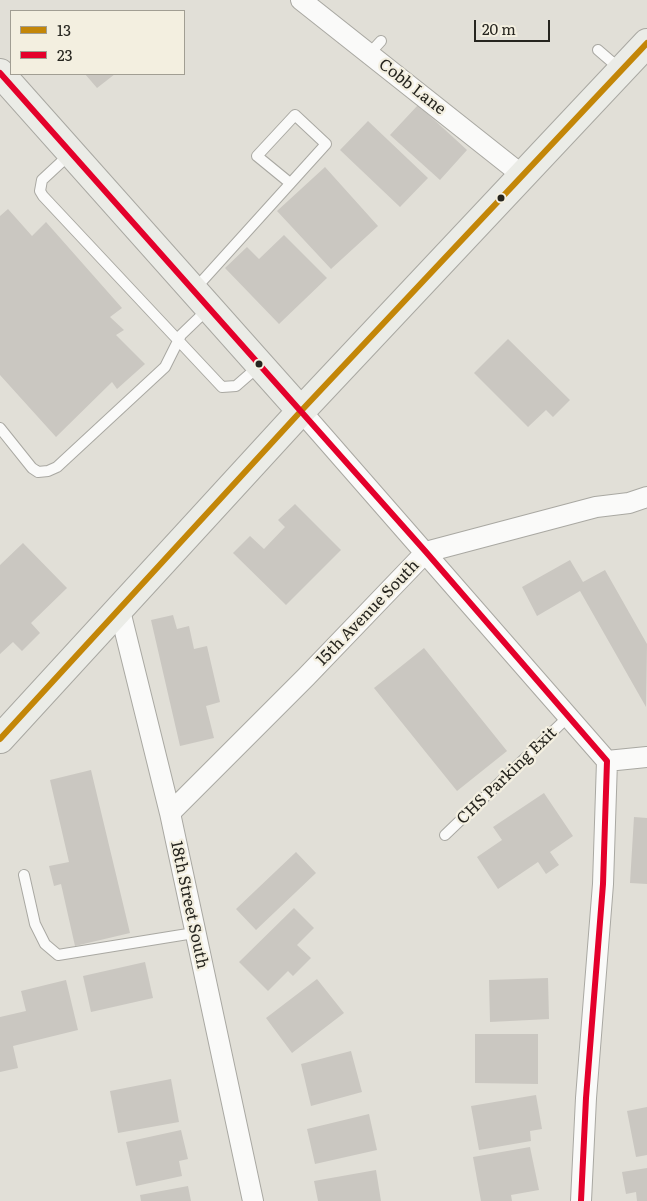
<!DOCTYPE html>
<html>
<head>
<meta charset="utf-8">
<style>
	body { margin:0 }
	#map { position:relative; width:647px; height:1201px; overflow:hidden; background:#e1dfd7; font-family:Literata,serif }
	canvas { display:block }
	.legend { position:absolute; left:10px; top:10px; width:175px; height:65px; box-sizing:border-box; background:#f3efe0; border:1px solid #a19e93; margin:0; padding:6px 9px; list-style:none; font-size:15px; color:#26251f }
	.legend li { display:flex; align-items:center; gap:10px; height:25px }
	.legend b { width:25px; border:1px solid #a19e93 }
	.scale { position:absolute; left:474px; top:20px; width:76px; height:22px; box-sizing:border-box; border:2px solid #26251f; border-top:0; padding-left:6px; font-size:15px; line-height:18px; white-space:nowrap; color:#26251f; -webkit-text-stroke:4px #f3efe0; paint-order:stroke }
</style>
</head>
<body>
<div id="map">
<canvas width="647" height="1201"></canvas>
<ul class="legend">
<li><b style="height:6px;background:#c38608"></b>13</li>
<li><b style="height:6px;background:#e4002b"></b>23</li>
</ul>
<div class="scale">20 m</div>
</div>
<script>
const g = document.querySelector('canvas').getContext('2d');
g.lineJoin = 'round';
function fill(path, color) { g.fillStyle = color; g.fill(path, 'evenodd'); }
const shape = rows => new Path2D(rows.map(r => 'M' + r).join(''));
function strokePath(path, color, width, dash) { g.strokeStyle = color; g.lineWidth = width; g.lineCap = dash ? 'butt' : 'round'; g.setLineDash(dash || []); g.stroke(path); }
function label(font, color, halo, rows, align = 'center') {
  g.font = font + ' Literata,serif'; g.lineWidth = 4.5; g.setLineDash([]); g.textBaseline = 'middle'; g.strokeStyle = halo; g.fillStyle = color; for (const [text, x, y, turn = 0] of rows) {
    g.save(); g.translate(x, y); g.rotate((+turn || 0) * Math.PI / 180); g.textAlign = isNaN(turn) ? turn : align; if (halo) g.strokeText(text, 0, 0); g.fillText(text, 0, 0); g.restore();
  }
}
fill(shape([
	[85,74,115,74,97,88],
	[418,105,467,150,440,180,390,135],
	[368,121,428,178,400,207,340,150],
	[325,167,378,226,331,269,277,211],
	[8,209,32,236,46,222,122,308,110,317,124,330,116,335,145,364,117,389,112,382,56,437,0,375,0,216],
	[284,235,327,278,279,324,225,268,247,247,259,259],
	[508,339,570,400,553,417,546,410,528,427,474,373],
	[295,504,341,550,286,605,233,553,250,536,264,549,285,527,278,520],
	[23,543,67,588,31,623,40,633,22,651,13,642,0,654,0,565],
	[570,560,583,582,605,570,647,644,646,707,580,591,537,616,522,587],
	[173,615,177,629,189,626,194,649,207,646,220,702,206,706,214,738,180,746,151,620],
	[424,648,507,751,457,791,374,688],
	[91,770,130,933,75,946,61,884,54,886,49,866,69,862,50,780],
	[544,793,573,836,550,852,559,865,546,874,538,862,498,889,477,857,502,840,493,827],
	[634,817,647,818,647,884,630,883],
	[296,852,316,873,256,930,236,909],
	[294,908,314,928,297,945,311,958,293,976,288,971,268,991,239,962],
	[145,962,153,998,91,1012,83,976],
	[548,978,549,1019,490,1022,489,980],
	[317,979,344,1013,292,1053,266,1018],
	[66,980,78,1030,13,1046,18,1068,0,1072,0,1017,26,1011,21,991],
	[475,1034,538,1034,538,1084,475,1083],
	[351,1051,362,1092,311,1106,301,1064],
	[171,1079,179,1122,118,1133,110,1091],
	[536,1095,542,1129,530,1131,531,1141,479,1150,471,1106],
	[647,1107,647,1155,636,1157,627,1111],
	[369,1114,377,1150,315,1164,307,1129],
	[181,1130,188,1159,179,1161,182,1176,136,1186,126,1142],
	[530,1147,539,1190,511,1195,512,1201,481,1201,473,1157],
	[647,1168,647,1201,637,1201,636,1192,626,1194,622,1172],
	[376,1170,381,1201,318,1201,314,1181],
	[188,1186,191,1201,141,1201,140,1195]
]), '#cac7c1');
const lane = shape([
	[598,50,620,69],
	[370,53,381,41],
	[70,154,42,180,40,191,43,196,222,387,236,386,259,366],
	[194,290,326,144,295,115,257,156,290,183],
	[0,428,32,468,38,472,48,471,57,467,165,367,181,335,208,309],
	[445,835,569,716],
	[24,875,35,924,45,944,58,955,194,933]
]);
const street = shape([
	[301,0,522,175],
	[301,411,607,761,603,884,586,1098,581,1201],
	[120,611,170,813,253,1201],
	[607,761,647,757],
	[170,813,306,677,426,552,596,507,629,503,647,497]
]);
const secondary = shape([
	[0,73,301,411],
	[0,739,301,411,647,43]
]);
strokePath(lane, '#a9a8a2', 12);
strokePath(street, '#a9a8a2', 22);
strokePath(secondary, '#a9a8a2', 30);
strokePath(lane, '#fafaf9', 10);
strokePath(street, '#fafaf9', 20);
strokePath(secondary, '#ebece7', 28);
strokePath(shape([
	[0,739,301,411,647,43]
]), '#c38608', 6);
strokePath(shape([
	[0,73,426,552,607,761,603,884,586,1098,581,1201]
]), '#e4002b', 6);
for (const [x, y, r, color] of [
	[501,198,4.5,"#26251f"],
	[259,364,4.5,"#26251f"]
]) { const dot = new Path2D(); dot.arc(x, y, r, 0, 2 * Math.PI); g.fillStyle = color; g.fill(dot); strokePath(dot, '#f3efe0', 2); }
label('16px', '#26251f', '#f3efe0', [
	["Cobb Lane",412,87,38],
	["15th Avenue South",368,613,-46],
	["CHS Parking Exit",507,776,-44],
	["18th Street South",189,905,78]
]);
</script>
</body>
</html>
